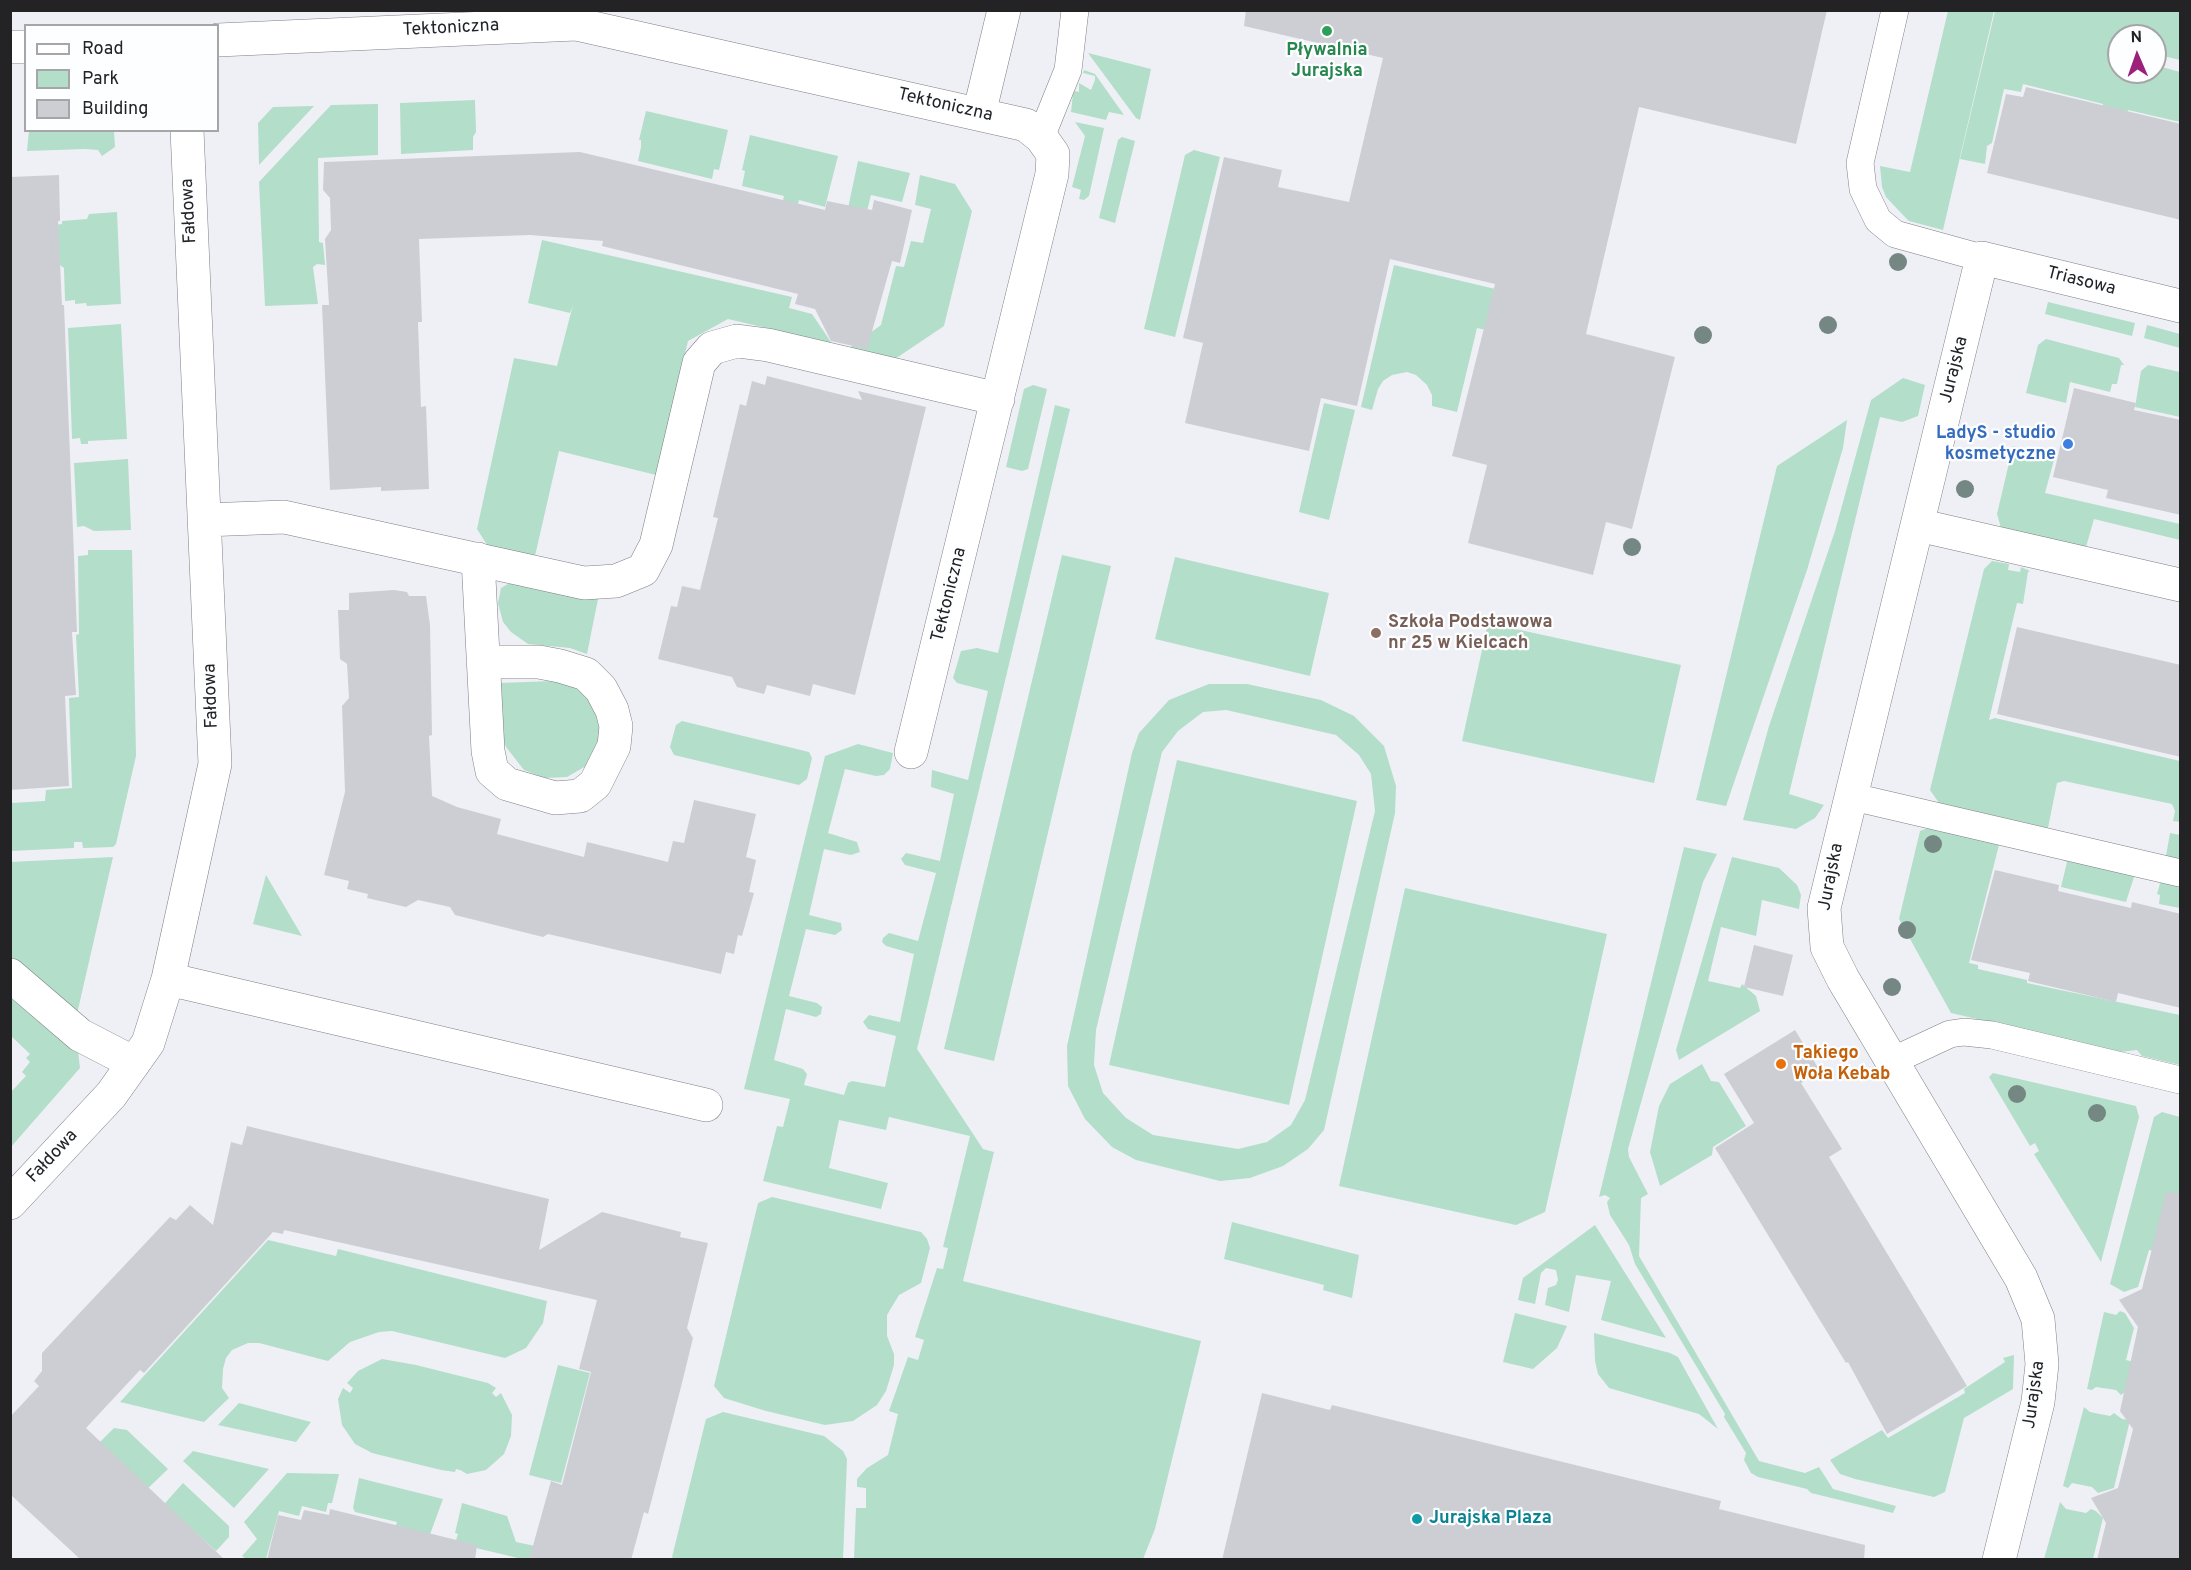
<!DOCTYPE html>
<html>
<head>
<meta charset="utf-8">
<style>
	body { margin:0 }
	#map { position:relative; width:2191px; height:1570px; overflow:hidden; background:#eff0f6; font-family:Overpass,sans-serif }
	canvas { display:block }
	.frame { position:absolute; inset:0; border:12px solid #232325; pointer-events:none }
	.legend { position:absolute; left:24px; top:24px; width:195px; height:108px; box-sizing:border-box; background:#fdfeff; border:2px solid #a6a6a8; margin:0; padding:8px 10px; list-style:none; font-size:18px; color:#232325 }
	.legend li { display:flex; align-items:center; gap:12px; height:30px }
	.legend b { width:30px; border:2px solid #a6a6a8 }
	.north { position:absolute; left:2107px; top:24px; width:60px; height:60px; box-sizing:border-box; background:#fdfeff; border:2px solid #a6a6a8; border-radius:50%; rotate:358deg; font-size:16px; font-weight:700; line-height:24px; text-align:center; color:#232325 }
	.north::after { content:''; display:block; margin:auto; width:21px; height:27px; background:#9b217a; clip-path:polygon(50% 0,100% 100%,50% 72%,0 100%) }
</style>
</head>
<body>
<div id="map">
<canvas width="2191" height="1570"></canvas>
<div class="frame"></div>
<ul class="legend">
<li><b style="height:8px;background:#fff"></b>Road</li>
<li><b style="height:16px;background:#b3dec9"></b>Park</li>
<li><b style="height:16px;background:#cdced4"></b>Building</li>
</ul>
<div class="north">N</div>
</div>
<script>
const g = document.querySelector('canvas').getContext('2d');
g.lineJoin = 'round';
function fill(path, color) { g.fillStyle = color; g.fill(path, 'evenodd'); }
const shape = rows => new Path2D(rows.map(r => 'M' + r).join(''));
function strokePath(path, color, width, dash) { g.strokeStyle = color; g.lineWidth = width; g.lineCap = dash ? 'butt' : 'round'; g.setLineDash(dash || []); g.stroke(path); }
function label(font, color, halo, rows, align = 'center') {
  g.font = font + ' Overpass,sans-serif'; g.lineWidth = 4.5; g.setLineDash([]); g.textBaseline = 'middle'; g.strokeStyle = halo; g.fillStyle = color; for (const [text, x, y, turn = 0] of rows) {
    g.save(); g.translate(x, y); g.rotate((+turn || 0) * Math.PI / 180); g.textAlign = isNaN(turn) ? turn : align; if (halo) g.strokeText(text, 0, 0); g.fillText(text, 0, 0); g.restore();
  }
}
fill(shape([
	[1948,11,1994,11,1943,230,1909,221,1902,214,1886,197,1882,187,1880,166,1910,172],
	[1995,11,2180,11,2180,60,2155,54,2155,36,2119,36,2119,72,2155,72,2155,65,2180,72,2180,122,2128,110,2125,119,2101,113,2103,104,2023,84,2021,92,2004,89,1992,143,1987,146,1985,164,1960,159],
	[1088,53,1151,69,1140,120,1136,118],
	[1084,70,1095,74,1124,115,1109,112,1106,120,1071,112,1073,94,1075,91,1079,92,1079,83,1091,90,1095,80,1095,76,1083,73],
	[475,100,476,132,473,137,473,150,401,154,400,103],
	[378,104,378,155,318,158,319,242,323,243,325,265,317,264,313,267,318,304,265,306,259,182,331,105],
	[314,106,259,165,258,123,273,107],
	[646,111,728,130,719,170,714,169,712,179,638,161,641,147,641,140,639,140],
	[1075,122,1104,128,1089,196,1084,200,1079,199,1081,190,1072,187,1085,136],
	[29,131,114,131,115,147,102,156,98,150,85,149,27,151],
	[750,135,838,156,825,207,799,200,797,208,782,205,784,196,742,186,745,171,742,170],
	[1122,137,1135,141,1115,223,1099,218,1118,140],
	[1194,150,1220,157,1175,337,1144,329,1185,155],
	[858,161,910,173,902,202,871,195,866,215,848,208],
	[920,175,955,184,972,211,944,326,892,361,845,351,881,325,896,266,904,267,911,241,923,243,931,209,915,205],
	[117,212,121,304,87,306,86,303,75,304,75,300,65,301,64,268,56,262,55,225,62,224,62,221,87,219,89,214],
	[542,240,792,297,789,308,812,314,835,348,801,336,728,319,688,341,656,475,559,451,535,556,489,548,477,529,514,358,557,366,573,305,570,313,528,303],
	[1394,265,1508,292,1498,333,1477,328,1457,412,1432,406,1432,395,1427,385,1416,375,1407,372,1392,375,1383,381,1378,389,1372,410,1361,407],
	[2048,302,2135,323,2132,336,2045,314],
	[121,324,127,439,88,441,88,444,81,444,80,438,72,439,68,328],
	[2147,325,2180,334,2180,348,2144,338],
	[2046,339,2119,358,2124,365,2121,365,2117,384,2112,384,2110,392,2070,382,2066,403,2026,393,2038,345],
	[2148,365,2180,372,2180,417,2135,407,2141,371],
	[1903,378,1925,385,1918,416,1902,422,1880,417,1789,794,1824,805,1815,818,1796,829,1743,820,1769,726,1835,531,1871,400],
	[1033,385,1047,389,1028,469,1022,471,1006,467,1024,389],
	[1324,403,1355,410,1329,520,1299,512],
	[1055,405,1070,409,917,1049,983,1149,994,1152,963,1281,1201,1341,1155,1529,1143,1559,854,1559,856,1508,866,1508,866,1488,857,1487,857,1479,867,1468,888,1455,898,1414,889,1411,908,1357,918,1360,924,1340,915,1337,937,1268,943,1269,948,1248,943,1247,970,1136,889,1117,886,1130,839,1120,829,1168,888,1183,881,1209,763,1181,777,1126,783,1127,790,1099,744,1089,825,756,858,744,893,753,890,769,884,775,876,776,845,769,828,833,857,842,860,852,851,855,824,849,809,915,841,923,842,930,835,935,806,929,789,996,817,1003,822,1007,821,1014,816,1017,786,1009,774,1060,803,1069,807,1074,804,1085,844,1095,848,1083,852,1081,885,1087,896,1036,868,1029,863,1022,869,1015,900,1022,914,954,886,946,882,942,883,938,889,933,918,941,936,873,905,865,901,859,906,853,940,861,954,794,931,787,932,770,968,780,988,691,957,683,953,678,961,651,977,648,998,653],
	[1847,420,1843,448,1807,570,1726,806,1696,800,1777,466],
	[2013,446,2055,456,2045,493,2180,524,2180,540,2094,519,2086,547,2001,528,1997,514],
	[128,459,131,530,94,531,84,526,77,527,74,463],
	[88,550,132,550,136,756,116,844,113,847,83,848,82,842,74,842,74,848,11,851,11,803,45,801,46,790,72,788,69,698,79,697,76,635,79,634,78,556,88,555],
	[1062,555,1111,566,994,1061,944,1049],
	[1175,557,1329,593,1310,676,1155,639],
	[1992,561,2009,564,2008,570,2020,572,2021,567,2030,571,2028,572,2023,604,2017,603,1989,720,1995,718,2180,761,2180,822,2173,821,2175,811,2172,804,2064,781,2057,783,2048,828,1939,803,1930,790,1984,569],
	[513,581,598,599,587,654,570,648,528,644,511,632,503,622,498,603,501,588],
	[1488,623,1681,665,1654,783,1462,741],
	[554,681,570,685,585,694,598,713,600,735,593,757,586,766,567,777,544,778,524,770,506,747,502,736,499,683],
	[1209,684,1247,684,1321,700,1354,716,1384,746,1396,786,1395,813,1324,1130,1308,1149,1283,1166,1250,1178,1220,1181,1136,1160,1112,1147,1085,1119,1068,1086,1067,1046,1132,753,1139,733,1169,700],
	[1226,710,1336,735,1359,755,1371,774,1375,811,1305,1100,1291,1125,1267,1142,1238,1149,1153,1135,1126,1118,1103,1093,1094,1065,1096,1030,1162,752,1178,731,1203,712],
	[682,721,809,752,812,758,807,779,799,785,674,755,670,747,676,725],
	[1177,760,1357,801,1289,1105,1109,1065],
	[1933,826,2041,852,2042,855,1999,845,1969,963,1978,965,1978,969,2027,980,2027,983,2180,1015,2180,1065,2142,1056,2137,1050,2120,1052,1951,1013,1899,919,1920,831],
	[2170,833,2180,835,2180,859,2166,856],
	[1684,847,1717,854,1703,882,1628,1149,1629,1157,1648,1194,1641,1198,1639,1256,1759,1461,1805,1473,1819,1467,1833,1489,1896,1506,1893,1513,1811,1493,1807,1489,1758,1477,1751,1473,1744,1460,1746,1453,1724,1417,1725,1414,1635,1264,1629,1245,1610,1215,1607,1202,1610,1198,1605,1195,1599,1197],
	[113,857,77,1014,11,964,10,862],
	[1732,857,1779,868,1797,885,1801,895,1799,909,1762,900,1756,936,1721,927,1708,981,1740,988,1742,984,1756,996,1760,1011,1679,1060,1676,1050],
	[2065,857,2137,873,2138,877,2134,877,2126,902,2061,887,2067,862,2062,860],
	[266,875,302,936,253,924],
	[2161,880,2180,884,2180,908,2159,904,2160,895,2157,894],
	[1405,888,1607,934,1545,1212,1516,1225,1339,1186],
	[11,989,78,1051,80,1068,11,1147,11,1092,26,1076,22,1072,30,1062,26,1058,30,1054,11,1036],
	[1702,1064,1711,1081,1719,1082,1746,1126,1713,1147,1712,1155,1660,1186,1650,1152,1659,1106,1670,1084],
	[1993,1073,2136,1106,2139,1117,2101,1262,2034,1154,2039,1151,2035,1143,2030,1146,1989,1077],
	[2162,1112,2180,1117,2180,1257,2149,1250,2138,1287,2124,1292,2110,1284,2154,1117],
	[772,1197,921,1232,927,1239,930,1248,921,1283,899,1295,887,1315,887,1336,894,1354,894,1365,886,1391,877,1405,853,1421,825,1425,766,1411,724,1398,714,1386,758,1203],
	[1232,1222,1359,1255,1352,1298,1323,1290,1324,1285,1224,1259],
	[1595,1225,1666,1338,1601,1320,1611,1281,1576,1275,1569,1312,1545,1305,1548,1288,1556,1285,1558,1280,1556,1270,1546,1268,1541,1273,1535,1304,1518,1300,1523,1278],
	[268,1240,336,1256,338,1249,547,1301,543,1323,526,1348,505,1358,392,1331,379,1332,350,1342,328,1361,259,1343,248,1343,232,1350,226,1358,223,1369,222,1388,229,1398,204,1422,120,1402],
	[2120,1311,2125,1313,2134,1328,2126,1360,2134,1362,2128,1390,2121,1395,2116,1390,2096,1387,2092,1390,2087,1389,2104,1312,2116,1315],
	[1515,1313,1567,1326,1557,1348,1533,1369,1503,1362],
	[1594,1333,1670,1353,1678,1357,1718,1429,1699,1414,1609,1388,1598,1374,1595,1361],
	[2014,1355,2013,1389,1964,1418,1945,1492,1934,1497,1855,1479,1840,1474,1830,1460,1882,1430,1888,1438,1965,1393,1964,1389,2005,1362,2003,1358],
	[382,1359,416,1365,488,1383,496,1388,492,1393,496,1397,501,1393,512,1415,511,1436,504,1454,486,1470,467,1474,460,1470,456,1469,455,1472,441,1470,372,1453,355,1444,342,1425,338,1399,343,1388,350,1393,353,1388,347,1383,358,1371],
	[558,1365,590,1373,561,1483,529,1475],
	[239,1403,311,1422,296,1442,218,1425],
	[2084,1407,2090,1412,2110,1416,2114,1413,2122,1419,2130,1420,2114,1488,2098,1493,2092,1487,2072,1483,2068,1488,2063,1486],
	[723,1412,824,1436,843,1451,847,1459,843,1559,674,1559,672,1557,706,1419],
	[114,1428,127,1430,168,1469,141,1495,92,1450],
	[193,1451,269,1469,234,1508,183,1461],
	[287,1473,339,1474,332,1503,328,1503,326,1512,302,1506,299,1516,279,1511,266,1559,246,1559,242,1556,257,1539,244,1522],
	[359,1478,443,1499,429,1537,395,1528,397,1522,355,1512,353,1508],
	[183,1483,229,1526,229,1537,216,1551,174,1513,157,1512],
	[2060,1502,2066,1509,2086,1513,2091,1509,2096,1511,2103,1518,2093,1559,2044,1559],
	[462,1503,507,1516,516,1542,540,1547,533,1559,522,1559,455,1543,458,1534,455,1533]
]), '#b3dec9');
fill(shape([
	[1246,10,1827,10,1796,144,1639,107,1586,334,1675,357,1632,529,1606,522,1593,575,1468,543,1487,465,1452,456,1495,284,1390,259,1357,406,1321,398,1309,451,1185,423,1203,343,1183,338,1224,157,1282,170,1278,187,1349,202,1383,58,1244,26],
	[2026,87,2181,124,2181,220,1987,173,2006,94,2023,97],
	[580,152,825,210,827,201,872,210,874,200,912,210,900,263,892,261,867,349,831,341,815,309,795,304,798,294,602,246,603,241,530,235,419,239,422,322,418,322,421,407,426,406,429,489,381,491,381,487,330,490,322,305,329,305,325,239,331,230,330,198,323,190,324,162],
	[59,175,60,221,58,221,62,305,64,305,77,632,72,632,76,695,65,696,69,786,10,790,10,177],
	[767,376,862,400,858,391,926,407,855,695,813,684,810,696,767,685,764,694,737,687,732,677,658,659,671,606,677,607,682,586,700,590,718,518,713,517,740,404,746,406,752,381,765,385],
	[2074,388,2136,403,2134,410,2181,420,2181,515,2106,498,2108,490,2053,477],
	[394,590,407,592,409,596,426,596,430,625,432,735,429,736,432,796,457,807,501,819,497,834,584,857,587,842,668,862,673,841,684,843,694,800,756,814,746,857,756,860,749,892,754,893,742,936,738,935,734,954,726,952,721,974,548,934,543,937,455,915,450,907,418,900,406,907,367,898,368,894,347,889,349,881,324,875,345,792,342,706,349,698,347,664,340,659,338,610,349,610,349,593],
	[2017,627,2181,665,2181,757,1997,714],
	[1995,870,2059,885,2058,891,2131,908,2132,902,2181,914,2181,1008,2118,993,2116,1002,2028,981,2030,973,1971,960],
	[1754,945,1793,955,1783,996,1744,987],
	[1795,1030,1820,1071,1801,1083,1842,1149,1829,1157,1967,1386,1887,1434,1848,1362,1846,1363,1715,1148,1754,1123,1724,1074],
	[247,1126,549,1199,539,1250,602,1212,681,1232,680,1237,708,1243,687,1328,693,1338,682,1383,648,1514,644,1512,631,1560,529,1560,551,1481,562,1485,591,1372,579,1369,597,1300,284,1230,283,1234,273,1232,144,1373,140,1370,86,1428,225,1560,81,1560,10,1494,10,1417,39,1386,34,1381,42,1371,42,1353,170,1217,176,1220,190,1205,213,1225,231,1142,242,1145],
	[2166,1192,2181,1193,2181,1560,2097,1560,2106,1523,2091,1498,2118,1488,2133,1429,2120,1411,2138,1327,2119,1300,2142,1289],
	[1262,1393,1330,1410,1332,1405,1721,1501,1719,1509,1865,1545,1864,1560,1222,1560],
	[330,1509,477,1545,475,1560,267,1560,278,1515,301,1520,304,1510,329,1515]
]), '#cdced4');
const service = shape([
	[1895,10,1860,163,1863,189,1878,220,1895,234,1982,258],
	[1041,137,1068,70,1075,10],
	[1849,796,2180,873],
	[1892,1061,1950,1034,1964,1032,1992,1035,2180,1080]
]);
const minor = shape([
	[218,40,576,24,1026,125,1041,137,1053,154,1052,174,911,752],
	[10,47,26,47],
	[979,114,1004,10],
	[204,520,284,517,584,583,616,581,643,570,656,545,699,363,712,348,737,341,768,345,998,399],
	[1918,525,2180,585],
	[478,559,488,751,492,771,507,784,555,798,580,796,595,784,614,746,616,726,612,710,601,689,586,674,560,666,539,662,483,662],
	[10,975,80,1035,134,1063],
	[168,979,706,1105],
	[10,1203,111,1095,148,1043,168,979,215,764,187,130],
	[1999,1560,2038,1402,2042,1364,2038,1319,2021,1278,1843,979,1827,947,1824,908,1982,258,2180,306]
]);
strokePath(service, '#7e7f85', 28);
strokePath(minor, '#7e7f85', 34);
strokePath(service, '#fff', 27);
strokePath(minor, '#fff', 33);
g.fillStyle = '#748782';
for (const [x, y] of [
	[1898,262],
	[1828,325],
	[1703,335],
	[1965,489],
	[1632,547],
	[1933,844],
	[1907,930],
	[1892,987],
	[2017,1094],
	[2097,1113]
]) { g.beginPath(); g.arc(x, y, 9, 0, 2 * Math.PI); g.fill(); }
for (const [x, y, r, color] of [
	[1327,31,6,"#2e9e5b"],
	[2068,444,6,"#3f7fe0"],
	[1376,633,6,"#8d6e63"],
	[1781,1064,6,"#e8710a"],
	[1417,1519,6,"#0f9aa8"]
]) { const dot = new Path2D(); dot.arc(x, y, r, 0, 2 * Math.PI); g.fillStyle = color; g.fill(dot); strokePath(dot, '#fdfeff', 2); }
label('18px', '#232325', '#fdfeff', [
	["Tektoniczna",451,29,-3],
	["Tektoniczna",945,106,13],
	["Fałdowa",190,211,-93],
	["Triasowa",2081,282,14],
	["Jurajska",1955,370,-76],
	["Tektoniczna",950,595,-76],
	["Fałdowa",212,696,-92],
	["Jurajska",1832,877,-79],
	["Fałdowa",53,1157,-47],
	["Jurajska",2035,1395,-82]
]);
label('bold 18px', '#27864d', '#fdfeff', [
	["Pływalnia",1327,51],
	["Jurajska",1327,72]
]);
label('bold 18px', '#366cbe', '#fdfeff', [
	["LadyS - studio",2056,434],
	["kosmetyczne",2056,455]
], 'right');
label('bold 18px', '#785e54', '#fdfeff', [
	["Szkoła Podstawowa",1388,623],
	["nr 25 w Kielcach",1388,644]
], 'left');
label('bold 18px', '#c56008', '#fdfeff', [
	["Takiego",1793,1054],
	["Woła Kebab",1793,1075]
], 'left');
label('bold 18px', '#0d838f', '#fdfeff', [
	["Jurajska Plaza",1429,1519]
], 'left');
</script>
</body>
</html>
